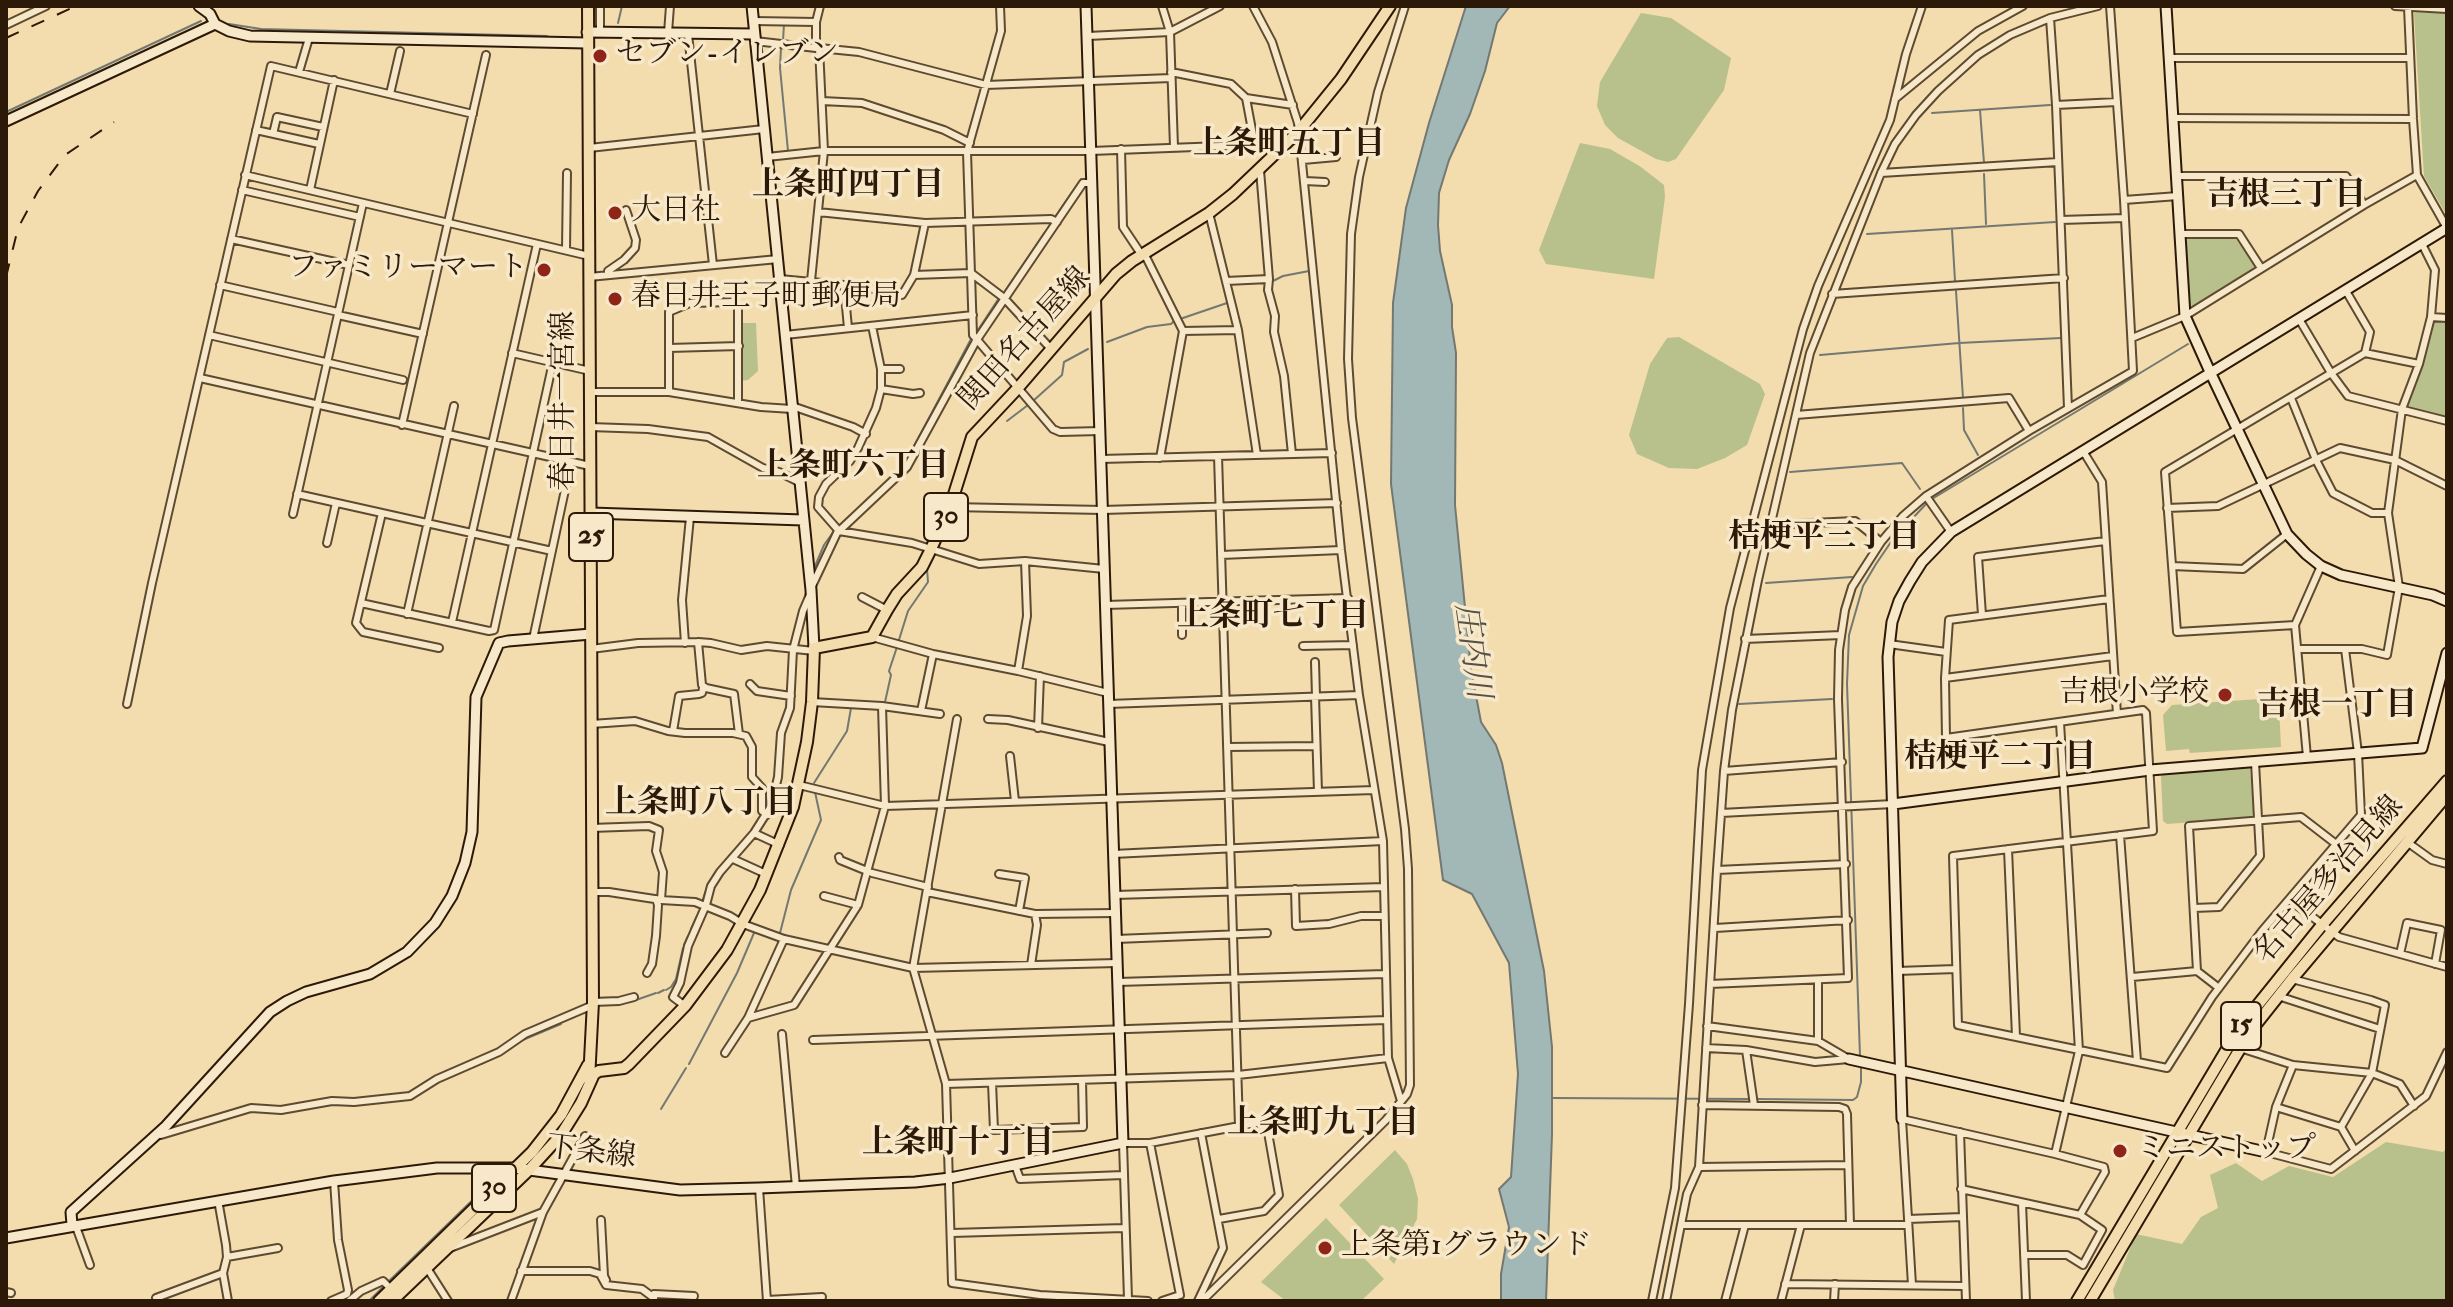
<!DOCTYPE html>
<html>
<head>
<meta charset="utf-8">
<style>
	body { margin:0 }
	#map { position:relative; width:2453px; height:1307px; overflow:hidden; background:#f3dcad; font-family:"IM FELL Double Pica",serif }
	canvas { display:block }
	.frame { position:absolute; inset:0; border:8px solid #2d1907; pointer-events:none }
</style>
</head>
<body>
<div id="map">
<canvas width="2453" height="1307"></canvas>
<div class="frame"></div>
</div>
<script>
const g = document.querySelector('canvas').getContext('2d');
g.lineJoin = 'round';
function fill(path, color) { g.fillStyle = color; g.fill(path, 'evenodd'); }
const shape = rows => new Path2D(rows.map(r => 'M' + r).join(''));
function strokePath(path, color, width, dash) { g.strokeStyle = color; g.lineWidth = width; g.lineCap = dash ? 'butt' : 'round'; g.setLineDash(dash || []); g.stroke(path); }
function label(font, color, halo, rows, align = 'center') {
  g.font = font + ' "IM FELL Double Pica","Noto Serif JP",serif'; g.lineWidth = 7; g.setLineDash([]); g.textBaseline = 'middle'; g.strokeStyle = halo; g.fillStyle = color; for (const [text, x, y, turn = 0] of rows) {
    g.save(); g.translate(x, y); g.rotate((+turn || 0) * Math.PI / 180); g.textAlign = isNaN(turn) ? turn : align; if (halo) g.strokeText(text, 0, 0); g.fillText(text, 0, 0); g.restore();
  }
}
fill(shape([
	[2416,12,2447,13,2447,216,2424,176,2414,14],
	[1641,13,1671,18,1731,58,1724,90,1676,159,1668,162,1656,159,1618,138,1605,125,1597,106,1600,82],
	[1580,143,1610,149,1641,167,1664,185,1665,197,1654,279,1546,264,1539,250],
	[2188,237,2235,238,2256,267,2194,307,2188,304,2184,243],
	[2435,319,2447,321,2447,417,2406,406,2422,363,2431,321],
	[740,323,756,323,758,371,748,380,740,381],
	[1679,337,1760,384,1765,394,1747,445,1725,458,1697,469,1669,468,1637,454,1629,435,1650,364,1667,338],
	[2274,698,2279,706,2281,747,2190,753,2189,749,2166,751,2163,715,2172,705],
	[2250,767,2254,816,2251,818,2167,824,2163,821,2161,776,2164,774],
	[2386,1142,2443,1152,2447,1148,2447,1301,2115,1301,2113,1290,2136,1234,2182,1244,2201,1217,2218,1208,2210,1175,2236,1163,2262,1181,2289,1166,2333,1177],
	[1395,1150,1407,1164,1413,1179,1418,1199,1417,1219,1394,1264,1339,1205],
	[1326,1218,1384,1279,1361,1301,1286,1301,1261,1282]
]), '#b8c18b');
const water = shape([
	[1466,6,1510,6,1497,23,1485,71,1470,114,1449,160,1439,193,1438,225,1440,251,1452,305,1452,327,1456,353,1455,505,1471,669,1481,722,1496,745,1502,763,1544,971,1552,1047,1552,1134,1546,1301,1501,1301,1501,1274,1509,1227,1499,1189,1511,1177,1518,1074,1509,963,1472,894,1443,880,1391,484,1393,303,1406,208,1429,123,1466,6]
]);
fill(water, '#a2b8b7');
strokePath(water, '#737871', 2);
strokePath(shape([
	[618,23,622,6],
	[229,24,261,29,547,36],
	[783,41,784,24],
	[781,48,780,68,788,151],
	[1980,110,1984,163],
	[6,112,201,21],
	[1932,113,2050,105],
	[1280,142,1288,135],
	[1124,153,1271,148],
	[1100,154,1118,153],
	[1984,174,1986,224],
	[1055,217,1081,179],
	[1048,228,1051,223],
	[1952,230,1955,281],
	[1867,234,2055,222],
	[1273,281,1283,276,1309,271],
	[1956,291,1963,398],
	[1003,294,1045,232],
	[1180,319,1227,303],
	[976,333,999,298],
	[1107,342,1147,327,1171,324,1174,321],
	[1820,355,1959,343,2061,338],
	[1033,401,1062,375,1064,362,1088,349],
	[1963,408,1964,430,1978,455],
	[1007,421,1028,405],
	[1790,472,1902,463,1920,489],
	[1932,499,2188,344],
	[839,526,903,467,971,339],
	[813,571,824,545,834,531],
	[1766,583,1852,577],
	[898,643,908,611,928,582,927,569],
	[790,646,806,593],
	[789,666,789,652],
	[885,702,891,675,889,671,897,647],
	[1739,704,1832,699],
	[814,783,847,731,851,708],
	[767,806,772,789],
	[744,840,755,826],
	[702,902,708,884,717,872],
	[691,929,697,916],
	[780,933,791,890,821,820,815,792],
	[684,945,688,936],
	[666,990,671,987,676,979,683,948],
	[658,993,664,990],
	[636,1000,656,993],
	[623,1003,633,1001],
	[518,1042,561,1024],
	[1860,1056,1847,684,1849,635,1863,586,1876,564,1893,539,1927,503],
	[481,1064,511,1048],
	[689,1064,737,973,754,933],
	[1552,1098,1749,1099],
	[1756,1099,1853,1100,1857,1097,1861,1082,1861,1067],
	[661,1109,686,1068],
	[389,1281,486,1187],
	[369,1301,384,1286]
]), '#737871', 2);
const street = shape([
	[1000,6,1001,31,967,152,973,335,1053,429,1060,432,1100,431],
	[1162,6,1170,32,1174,147],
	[1253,6,1272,42,1298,123,1341,550,1359,695,1383,841,1388,1058,1401,1101],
	[2395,6,2447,9],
	[2408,7,2413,119,2417,175,2447,228],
	[2050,18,2056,105,2068,408],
	[753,21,816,22],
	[6,25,46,6],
	[600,32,600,6],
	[668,33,670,6],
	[688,34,713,265],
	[1088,36,1170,32,1220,6],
	[755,41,816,48],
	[819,48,859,52,986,85,1171,78],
	[2169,58,2410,58],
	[299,72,309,38],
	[1171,72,1231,84,1246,98,1255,146],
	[390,94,400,51],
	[1246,98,1293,105],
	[1895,99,1978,31,2023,6],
	[822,101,862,103,944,130,970,143],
	[2056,105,2117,102],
	[2173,118,2413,119],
	[256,130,319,144],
	[273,134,277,117,323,127],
	[589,148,764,129],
	[1121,149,1123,227,1141,254],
	[767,157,824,151,1091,151,1273,144,1282,147],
	[1303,160,1336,157],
	[1260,170,1269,279,1268,290,1275,316,1274,332,1284,376,1292,454],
	[1881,173,2058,162],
	[245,175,589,256],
	[2177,176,2346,176,2364,205],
	[1305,181,1325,182],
	[242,190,360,217],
	[310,190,334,80],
	[2124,200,2178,196],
	[818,212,925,223,1051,219,1057,222],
	[1209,213,1238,330,1257,455],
	[2061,220,2125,218],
	[2180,234,2239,234,2261,268],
	[231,239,349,265],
	[566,250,567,173],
	[1144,253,1183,331,1160,458],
	[608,275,608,271,624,260,635,248,636,240,626,210],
	[914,275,971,273,1004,298,1052,350],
	[589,277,778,259],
	[780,279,864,287,902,295,914,275,925,223],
	[811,281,824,151,819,48,816,48,816,22,820,6],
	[1226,281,1269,279],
	[220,285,338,312],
	[844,285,848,328],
	[2346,291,2370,332,2365,353],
	[1832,294,2064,278],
	[338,315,423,334],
	[2431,317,2447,318],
	[2299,319,2331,373,2348,396,2447,421],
	[872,326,881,369,881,389,876,408,858,448,850,461,826,484,819,497,818,507,839,531,912,543,979,564,1025,561,1104,569],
	[1183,331,1238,330],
	[209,335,403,380],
	[785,335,973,315],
	[2132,338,2185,316,2364,205,2417,175],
	[669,348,739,346],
	[512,353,590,371],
	[881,369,900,369],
	[200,378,590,466],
	[881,389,913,394,920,393],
	[590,392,669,392,761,407,792,409],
	[669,392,669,312,690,303,734,302,738,307,738,403],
	[2291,398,2316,460,2333,493,2372,513,2388,513],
	[792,406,853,427,866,434],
	[1796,415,2009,398,2029,431],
	[402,425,486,55],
	[590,427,648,429,708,437,763,468,779,472,799,482],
	[2083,451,2102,482,2117,714],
	[1218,456,1239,1126],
	[1101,459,1332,453],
	[297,494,552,551],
	[1926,496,1951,532],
	[950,507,1103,510,1337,503],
	[2167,508,2218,506,2340,448,2395,460,2447,486],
	[382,513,356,623,363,632,439,648],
	[293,514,363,203],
	[1770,525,1855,521,1881,542],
	[327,543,336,503],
	[1221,555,1341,550],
	[2172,566,2243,569,2287,534],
	[812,586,837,533,907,467,976,341,1083,183,1092,183],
	[862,597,887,610],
	[2109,599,1949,620,1945,678,1946,738,2143,710,2146,713,2153,831,1953,856,1958,1025,2167,1068,2212,997,2262,931,2361,815,2358,753,2345,649],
	[361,603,489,631,494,630,553,362],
	[1182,604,1182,635],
	[1105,605,1348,598],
	[407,614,454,406],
	[1982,615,1978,557,2105,541],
	[452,622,537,244],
	[2295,625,2177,632,2165,472,2365,353,2419,364],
	[872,637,933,654,1018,671,1108,693],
	[533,639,571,462],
	[1745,639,1841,635],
	[698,642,702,685,706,688,734,694,739,734],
	[685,643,682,600,690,517],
	[1889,644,1946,652],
	[1303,646,1353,645],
	[591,649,638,643,698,642,711,643,741,650,767,646,814,651],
	[2297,649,2362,649,2387,655,2399,587,2388,513,2402,409,2419,364,2431,317,2435,270,2422,244],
	[1315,662,1316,696],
	[1018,671,1027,616,1025,561],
	[1945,678,2113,656],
	[750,684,757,691,791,696],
	[1315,696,1318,792],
	[812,702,882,706,940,714],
	[127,704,152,583,271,66,473,114],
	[1108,704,1359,695],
	[921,711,933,654],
	[957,719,913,968,946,1084,952,1283,1040,1295,1148,1301],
	[988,719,1008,720,1109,742],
	[591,724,635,721,668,731,685,733,733,733,746,736,752,747,752,777,762,788,762,811,767,815],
	[1038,728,1040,676],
	[673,731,679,696,699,694,702,693,703,688],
	[1227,747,1316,746],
	[1010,756,1015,801],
	[2307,757,2295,625,2321,566],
	[1724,771,1842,762],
	[799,785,885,806,1374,790],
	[1721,813,1893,804],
	[591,828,649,826,659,830,656,851,663,872,661,900],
	[754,833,780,845],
	[2120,835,2137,1061],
	[2407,842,2432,860,2447,864],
	[2008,849,2016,1036],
	[1113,854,1383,841],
	[839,857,840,860,872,873,928,887],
	[733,859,766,874],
	[1717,870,1846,864],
	[999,874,1025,878,1019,911],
	[1295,889,1296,926,1329,924,1361,916,1384,916],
	[593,892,609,892,661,900,695,902,730,916,743,924,784,939,913,968,1117,963],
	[927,892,1035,914,1115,913],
	[1115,895,1384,887],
	[824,896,858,905],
	[2290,900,2339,937,2447,967],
	[2194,908,2219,907,2260,856,2255,762],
	[1715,928,1848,920],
	[1116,939,1267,933],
	[2400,954,2407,923,2441,930,2435,964],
	[1031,965,1037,925,1035,914],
	[1897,971,1956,969],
	[2197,971,2219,988],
	[647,973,652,964,656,936,658,905,656,899],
	[2132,977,2197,971,2189,826,2301,817,2336,844],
	[2292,979,2371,1000,2385,1005,2372,1073,2341,1127],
	[1118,982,1385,974],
	[1710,984,1848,978,1838,699,1839,650,1845,610,1852,587,1881,542,1903,516,1926,496,2029,431,2133,371,2124,200,2110,6],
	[2278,996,2380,1029],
	[593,1002,619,1001,634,997],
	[685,1006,673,997,680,983,688,946,706,905,711,886,720,872,754,833,771,806,778,777,781,733,790,708,793,650,803,611,809,597],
	[748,1018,784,939],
	[1707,1026,1818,1041,1849,1059],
	[782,1034,796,1187],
	[813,1040,1386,1020],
	[1818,1041,1818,980],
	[1706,1048,1746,1050,1815,1062,1849,1059],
	[2240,1048,2293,1065,2372,1073,2400,1084,2414,1106],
	[1746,1050,1754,1105],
	[725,1053,748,1018,794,1005,858,905,885,806,882,706],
	[2293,1065,2276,1107,2266,1152,2331,1169,2426,1096,2447,1052],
	[992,1083,994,1130,1083,1127,1082,1080],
	[946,1084,1238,1075,1388,1058],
	[1702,1105,1839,1107,1845,1109,1847,1114,1850,1225],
	[2276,1107,2341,1127,2355,1151],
	[1960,1132,1966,1301],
	[161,1135,251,1108,281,1110,332,1101,354,1102,410,1096,437,1079,499,1052,525,1034,593,1005],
	[1150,1143,1180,1295,1162,1301],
	[2055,1154,2079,1051,2060,722],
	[1015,1165,1020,1179,1123,1175],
	[1699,1167,1847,1165],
	[759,1188,767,1301],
	[218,1200,226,1245,227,1257,223,1273,228,1301],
	[2022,1203,2026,1301],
	[1908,1219,1962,1217],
	[601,1220,604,1276,606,1280],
	[75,1224,90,1265],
	[1681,1225,1908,1225],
	[952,1233,1124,1228],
	[450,1248,543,1212],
	[2024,1255,2067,1255,2083,1265,2102,1230,2080,1215],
	[227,1257,278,1248],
	[427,1268,448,1301],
	[521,1271,590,1271,600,1274,606,1285,642,1289,654,1298],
	[1785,1284,1964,1286],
	[1912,1285,1902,1119,2055,1154,2104,1167,2105,1172,2080,1215,1961,1189],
	[6,1292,11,1293],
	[654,1297,654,1294,694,1296],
	[156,1298,223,1273],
	[1128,1299,1123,1143,1150,1143,1266,1121,1279,1195,1264,1211,1219,1219],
	[767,1300,822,1297],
	[331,1301,347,1294,348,1290,338,1240,334,1181],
	[349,1301,361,1291,383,1281,391,1289],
	[511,1301,543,1212,585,1136],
	[1198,1301,1223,1248,1201,1133],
	[1202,1301,1386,1120,1407,1094,1410,1085,1408,869,1405,829,1352,418,1348,359,1351,234,1359,177,1378,92,1405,6],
	[1652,1301,1675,1188,1689,1004,1702,770,1730,608,1803,329,1818,286,1890,120,1906,54,1922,6],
	[1666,1301,1687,1194,1699,1167,1717,870,1724,771,1732,710,1758,580,1810,353,1881,173,1895,144,1916,115,1938,91,1978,55,2010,35,2050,18,2098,6],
	[1725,1301,1745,1225],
	[1781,1301,1801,1225],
	[1834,1301,1835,1284]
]);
const secondary = shape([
	[199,6,210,14,215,24,229,31,250,36,587,43],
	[752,6,811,590,814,648],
	[2166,6,2185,316,2211,374,2287,534,2306,554,2321,566,2341,575,2433,595,2447,601],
	[587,32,754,34],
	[6,121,215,24],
	[591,513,803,520],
	[1893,804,2150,770,2422,748,2447,653],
	[1849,1059,2266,1152],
	[1902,1119,1888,657,1892,622,1899,601,1910,581,1922,562,1951,532,2447,228],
	[72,1225,71,1212,166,1126,270,1012,287,1001,306,992,370,974,407,952,435,923,452,896,465,863,472,832,476,697,499,643,508,641,591,634],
	[6,1238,334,1181,437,1168,514,1168,680,1190,759,1188,915,1182,950,1178,1123,1143,1086,6]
]);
const primary = shape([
	[588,6,593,1002,589,1080],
	[379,1301,532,1152,561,1115,588,1065],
	[392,1301,529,1170,561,1135,581,1103,594,1074,599,1071,624,1068,629,1064,685,1006,727,950,760,890,793,807,807,742,812,702,814,648,872,637,887,610,897,594,922,567,931,549,950,507,972,437,1017,389,1116,274,1132,261,1209,213,1233,194,1298,132,1341,79,1390,6],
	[2077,1301,2240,1027,2322,925,2447,781],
	[2090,1301,2250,1032,2292,979,2447,795]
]);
strokePath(street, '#5e4a30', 10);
strokePath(secondary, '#2d1907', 13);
strokePath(primary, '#2d1907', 14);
strokePath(street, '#f7e8ca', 6);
strokePath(secondary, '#f7e8ca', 9);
strokePath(primary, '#f3dcad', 10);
strokePath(shape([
	[6,38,76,6],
	[6,277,18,228,38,191,65,155,114,122]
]), '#2d1907', 2, [14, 14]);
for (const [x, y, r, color] of [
	[600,56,8,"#8f2418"],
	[615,213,8,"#8f2418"],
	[544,270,8,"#8f2418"],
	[615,299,8,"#8f2418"],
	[2225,695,8,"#8f2418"],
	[2120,1151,8,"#8f2418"],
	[1325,1248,8,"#8f2418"]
]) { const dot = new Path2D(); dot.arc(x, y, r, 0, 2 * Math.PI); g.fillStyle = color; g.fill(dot); strokePath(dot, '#f7e8ca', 3); }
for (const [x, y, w] of [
	[946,517,44],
	[591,537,44],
	[2241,1026,40],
	[494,1188,44]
]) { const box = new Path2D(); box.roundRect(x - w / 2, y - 24, w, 48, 6); g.fillStyle = '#f7e8ca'; g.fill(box); strokePath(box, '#2d1907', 2); }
label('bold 28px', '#2d1907', null, [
	["30",946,517],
	["25",591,537],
	["15",2241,1026],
	["30",494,1188]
]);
label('30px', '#2d1907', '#f7e8ca', [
	["セブン-イレブン",616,56],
	["大日社",631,213],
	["ファミリーマート",528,270,"right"],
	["春日井王子町郵便局",631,299],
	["吉根小学校",2209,695,"right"],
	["ミニストップ",2136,1151],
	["上条第1グラウンド",1341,1248]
], 'left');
label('30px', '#2d1907', '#f7e8ca', [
	["関田名古屋線",1026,340,-48],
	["春日井一宮線",566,401,-90],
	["名古屋多治見線",2330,881,-49],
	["下条線",591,1154,7]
]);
label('bold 32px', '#2d1907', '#f7e8ca', [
	["上条町五丁目",1289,146],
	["上条町四丁目",848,187],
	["吉根三丁目",2286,197],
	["上条町六丁目",853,468],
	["桔梗平三丁目",1824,539],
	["上条町七丁目",1273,618],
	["吉根一丁目",2337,707],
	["桔梗平二丁目",2000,759],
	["上条町八丁目",701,805],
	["上条町九丁目",1323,1125],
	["上条町十丁目",958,1145]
]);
label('italic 32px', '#565145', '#f7e8ca', [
	["庄内川",1470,651,82]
]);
</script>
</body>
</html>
